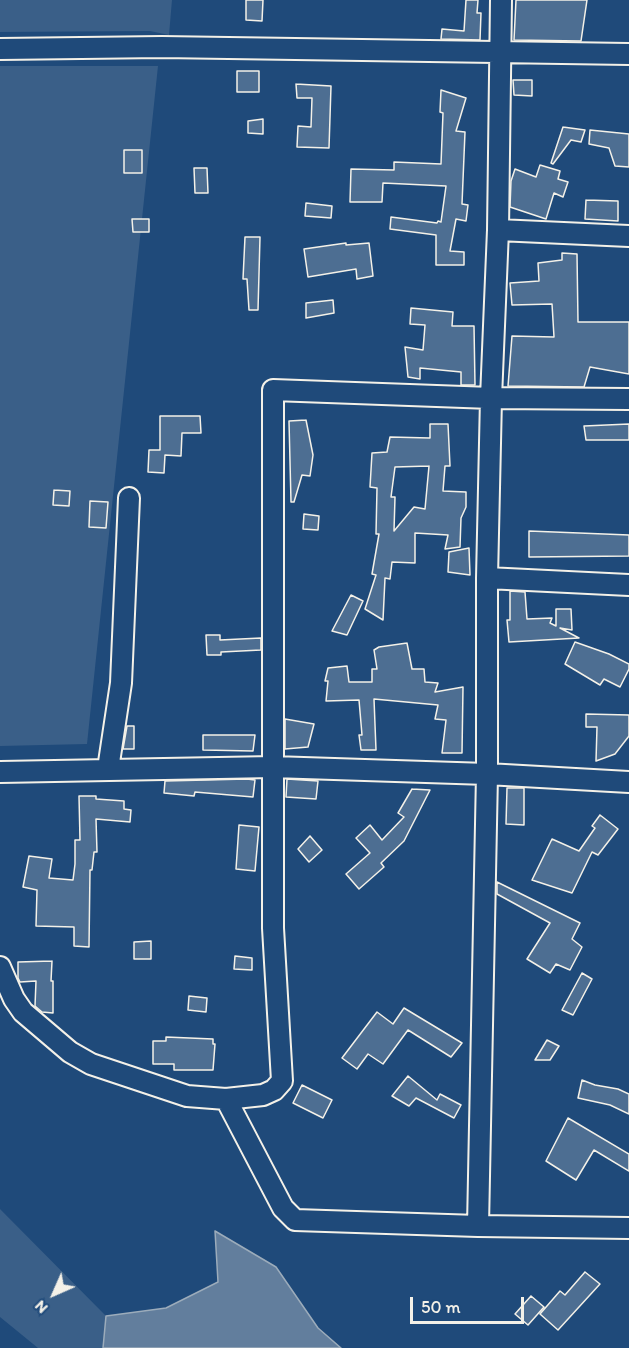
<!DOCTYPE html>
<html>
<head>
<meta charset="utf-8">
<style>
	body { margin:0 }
	#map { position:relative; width:629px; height:1348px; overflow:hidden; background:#1f4a7a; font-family:Itim,sans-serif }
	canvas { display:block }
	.north { position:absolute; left:24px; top:1264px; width:60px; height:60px; -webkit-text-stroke:4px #1f4a7a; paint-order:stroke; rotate:225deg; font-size:16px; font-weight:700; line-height:24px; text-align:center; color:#f4f1e8 }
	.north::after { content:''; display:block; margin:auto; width:21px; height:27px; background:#f4f1e8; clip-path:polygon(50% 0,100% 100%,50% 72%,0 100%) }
	.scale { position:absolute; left:410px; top:1297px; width:114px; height:27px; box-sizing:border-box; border:3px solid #f4f1e8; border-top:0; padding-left:8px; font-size:18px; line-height:21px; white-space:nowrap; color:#f4f1e8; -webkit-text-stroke:4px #1f4a7a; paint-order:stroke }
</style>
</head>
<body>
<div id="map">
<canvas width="629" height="1348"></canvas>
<div class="north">N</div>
<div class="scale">50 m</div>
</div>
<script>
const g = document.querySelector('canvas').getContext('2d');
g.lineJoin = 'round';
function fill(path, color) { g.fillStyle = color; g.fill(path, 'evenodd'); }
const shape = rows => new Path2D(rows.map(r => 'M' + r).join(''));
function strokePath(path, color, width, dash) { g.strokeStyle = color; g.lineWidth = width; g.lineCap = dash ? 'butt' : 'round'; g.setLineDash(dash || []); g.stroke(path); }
fill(shape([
	[0,0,172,0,169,35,150,31,0,32],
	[0,66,158,66,87,744,0,746],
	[0,1209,106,1316,103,1348,38,1348,0,1317]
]), '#3a5f88');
const water = shape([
	[215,1231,276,1267,318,1328,341,1348,103,1348,106,1316,166,1308,218,1282,215,1231]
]);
fill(water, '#627e9d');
strokePath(water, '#9cacbb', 1.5);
const building = shape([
	[246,0,263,0,262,21,246,20,246,0],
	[466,0,478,0,477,13,481,13,480,40,441,39,442,29,464,31,466,0],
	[516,0,587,0,581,41,514,40,516,0],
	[237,71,259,71,259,92,237,92,237,71],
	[513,80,532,80,532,96,514,95,513,80],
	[296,84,331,86,329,148,297,147,298,126,311,127,312,98,297,98,296,84],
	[441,90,466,98,456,131,465,132,462,204,468,205,466,221,456,219,450,251,464,252,464,265,436,265,436,235,390,229,391,217,437,223,438,221,441,222,446,186,383,183,382,202,350,202,351,169,394,170,394,162,441,164,443,113,440,112,441,90],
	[263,119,263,134,248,133,248,121,263,119],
	[563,127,585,130,581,142,571,140,553,164,551,163,563,127],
	[590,130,629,134,629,167,615,166,609,148,589,144,590,130],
	[124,150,142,150,142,173,124,173,124,150],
	[540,165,560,171,558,179,568,182,563,197,554,193,546,219,510,207,511,181,515,169,536,177,540,165],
	[194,168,207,168,208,193,195,193,194,168],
	[586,200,618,201,618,221,585,219,586,200],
	[306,203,332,206,331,218,305,216,306,203],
	[132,219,149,219,149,232,133,232,132,219],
	[245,237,260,237,258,310,249,310,247,279,243,279,245,237],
	[346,243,346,245,369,243,373,276,357,279,356,269,308,277,304,249,346,243],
	[562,253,577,254,578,322,629,322,629,374,590,367,584,387,508,386,512,336,554,337,552,304,512,305,510,283,539,281,538,263,562,260,562,253],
	[333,300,334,313,306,318,306,303,333,300],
	[411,308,453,312,452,326,474,326,475,385,461,385,461,372,420,368,420,379,408,377,405,347,423,350,425,325,410,324,411,308],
	[160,416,200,416,201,433,182,433,181,456,165,455,164,473,148,472,149,450,160,450,160,416],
	[306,420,313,455,310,476,302,475,294,502,291,502,289,421,306,420],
	[430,424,448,424,450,466,445,466,443,491,466,492,466,507,461,518,460,547,445,549,448,535,415,533,415,563,392,562,390,579,385,578,383,620,365,609,376,575,372,574,379,534,376,534,377,488,370,487,372,453,387,452,390,437,430,438,430,424],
	[429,466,425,509,414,507,394,531,395,497,391,497,395,467,429,466],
	[629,424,629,440,586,440,584,426,629,424],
	[54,490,70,491,69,506,53,505,54,490],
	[90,501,108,502,106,528,89,527,90,501],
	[304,514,319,516,318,530,303,529,304,514],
	[529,531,629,535,629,556,529,557,529,531],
	[469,548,470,575,448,572,449,552,469,548],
	[510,591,525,592,527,619,552,618,550,623,556,626,556,609,571,609,572,630,560,628,579,638,509,642,507,620,510,620,510,591],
	[351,595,363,601,347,635,332,631,351,595],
	[206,635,220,635,220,640,261,638,261,650,221,652,221,655,207,655,206,635],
	[575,642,609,654,629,664,629,669,620,687,604,679,600,685,565,664,575,642],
	[407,643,412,669,424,669,425,682,438,683,435,692,463,687,462,753,442,753,446,720,435,719,438,705,374,699,376,750,361,750,359,735,362,735,359,700,326,701,328,681,325,681,328,668,347,666,349,682,372,682,372,669,377,669,374,650,379,647,407,643],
	[586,714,629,715,629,736,615,754,596,761,597,727,586,727,586,714],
	[285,719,314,724,308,747,285,749,285,719],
	[127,726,134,726,134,749,123,749,127,726],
	[203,735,255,735,253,751,203,750,203,735],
	[247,779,255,780,253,797,195,792,194,796,164,793,165,781,247,779],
	[287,779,318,781,316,799,286,797,287,779],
	[507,788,524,788,524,825,506,824,507,788],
	[412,789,430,790,404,841,381,863,384,867,359,889,346,874,370,853,356,838,370,825,382,840,404,817,398,813,412,789],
	[79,796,96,796,96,799,124,801,124,809,131,810,130,822,96,819,97,852,94,852,92,870,90,870,89,947,74,946,74,927,36,926,37,890,23,887,29,856,52,859,49,878,73,880,75,864,75,840,80,840,79,796],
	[600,815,618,829,598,855,592,852,572,893,532,880,552,839,579,851,595,828,592,826,600,815],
	[239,825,259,827,255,871,236,869,239,825],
	[310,836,322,850,309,862,298,849,310,836],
	[497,882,580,923,572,939,582,947,570,970,556,964,550,973,527,959,550,923,497,894,497,882],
	[151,941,151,959,134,959,134,942,151,941],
	[235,956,252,958,252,970,234,969,235,956],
	[52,961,51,981,53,981,53,1013,42,1012,35,1006,36,981,20,982,18,978,18,962,52,961],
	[582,973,592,979,573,1015,562,1010,582,973],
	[189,996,207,998,206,1012,188,1010,189,996],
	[404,1008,462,1043,451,1057,408,1030,383,1064,368,1054,357,1069,342,1058,377,1012,393,1024,404,1008],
	[166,1037,213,1039,213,1044,215,1044,213,1070,174,1070,174,1064,153,1064,153,1041,166,1041,166,1037],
	[547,1040,559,1046,550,1060,535,1060,547,1040],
	[408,1076,437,1100,440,1094,461,1105,454,1118,416,1098,409,1106,392,1096,408,1076],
	[582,1080,595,1085,618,1089,629,1094,629,1114,610,1105,578,1098,582,1080],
	[302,1085,332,1100,323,1118,293,1103,302,1085],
	[568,1118,629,1154,629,1171,594,1150,576,1180,546,1161,568,1118],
	[585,1272,600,1284,558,1330,540,1314,560,1291,565,1295,585,1272],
	[531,1296,544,1307,528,1325,515,1314,531,1296]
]);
fill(building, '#4d6e92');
strokePath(building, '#f4f1e8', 1.5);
const minor = shape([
	[0,49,162,47,629,54],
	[498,230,629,236],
	[487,578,629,585],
	[108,769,121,683,129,498],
	[0,772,273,767,487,774,629,782],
	[0,967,14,999,23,1012,70,1052,91,1064,187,1096,226,1099,263,1095,274,1090,282,1081,273,928,273,390,491,398,629,399],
	[226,1099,283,1208,295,1220,478,1226,487,774,487,578,491,398,498,230,501,0],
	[478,1226,629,1228]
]);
strokePath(minor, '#f4f1e8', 24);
strokePath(minor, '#1f4a7a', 20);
</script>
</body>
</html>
